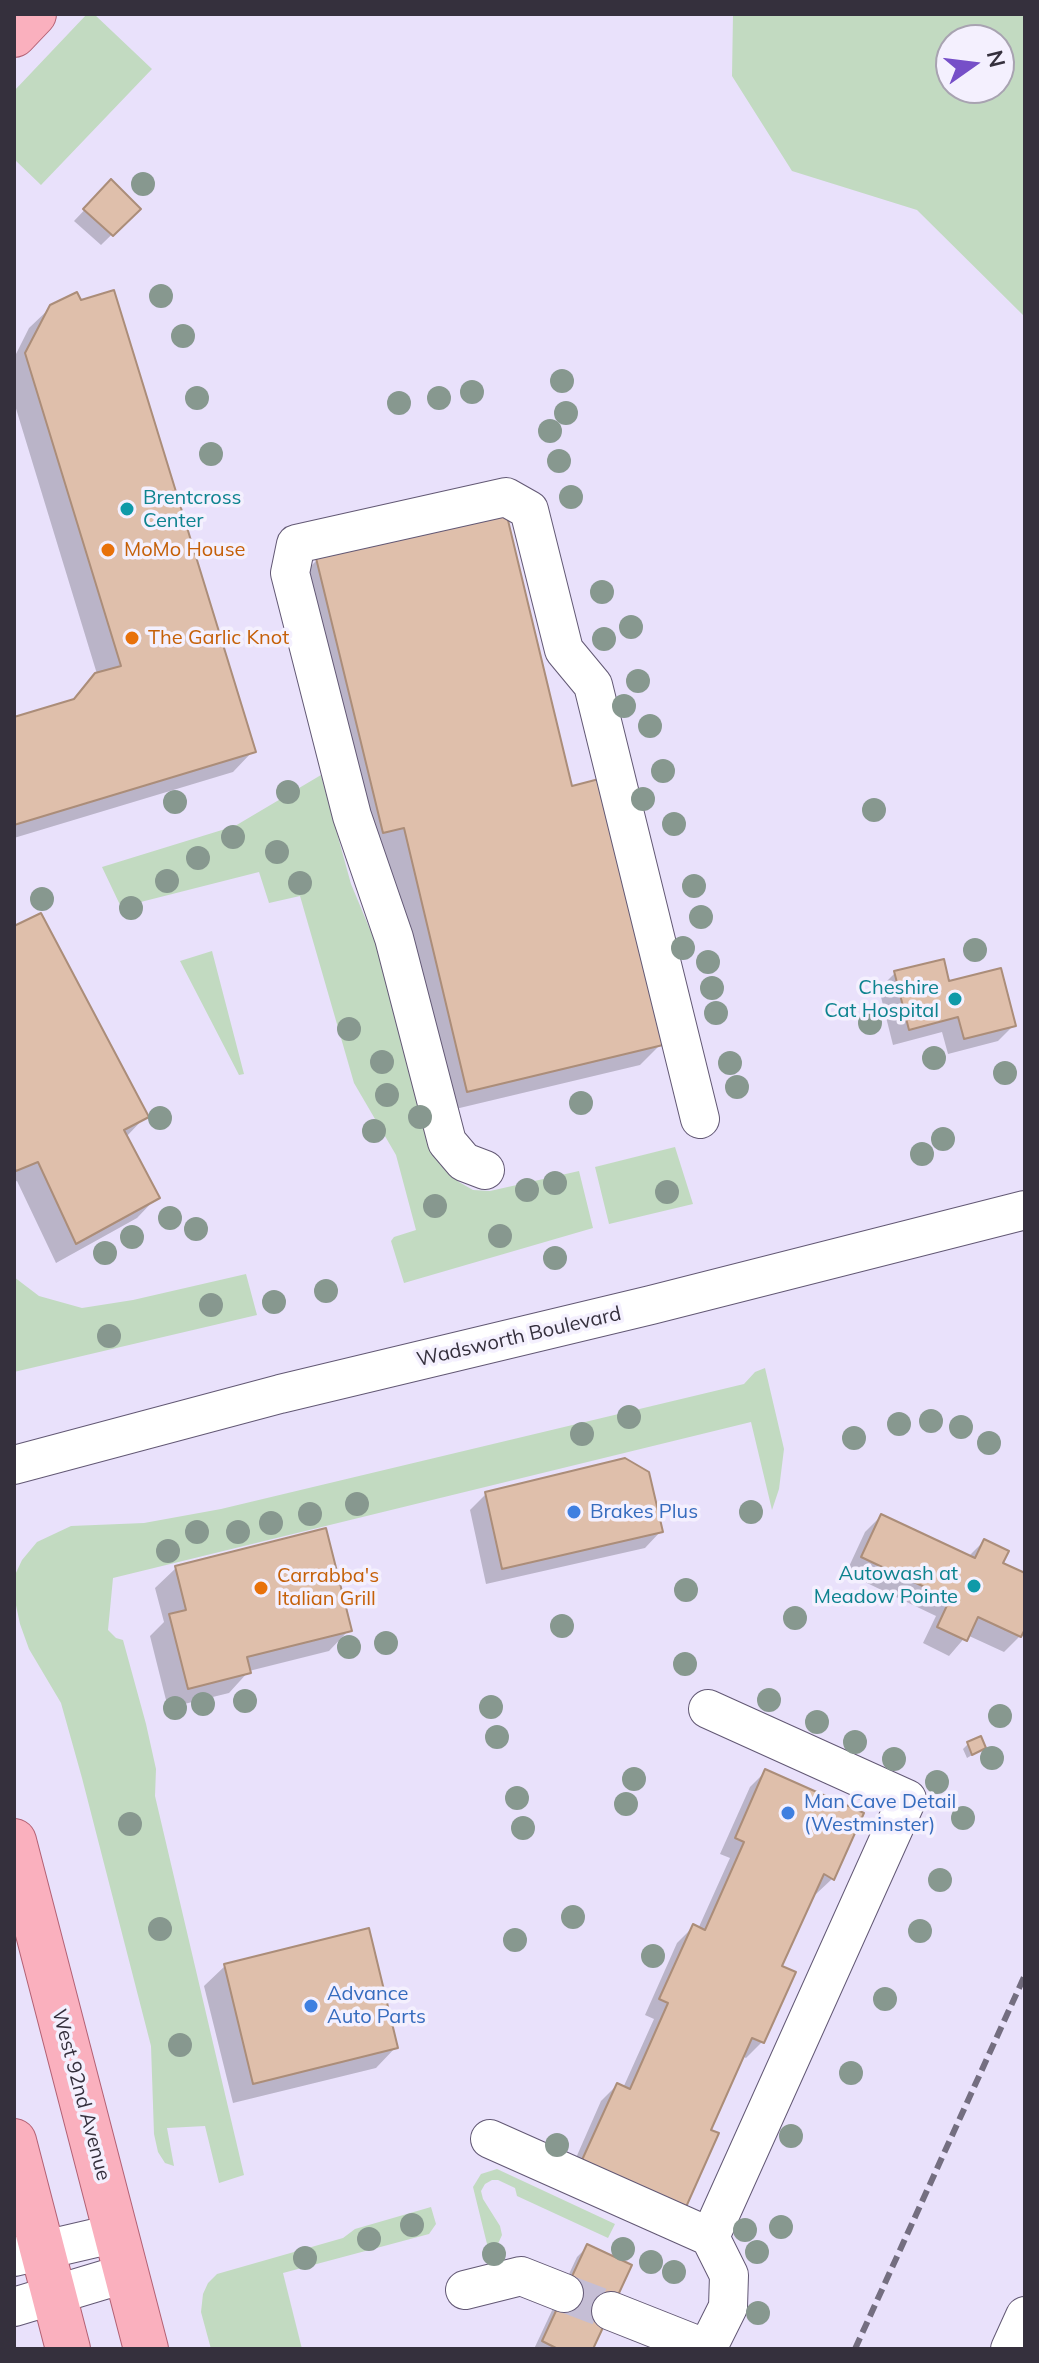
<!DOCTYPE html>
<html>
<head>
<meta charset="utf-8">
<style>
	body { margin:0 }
	#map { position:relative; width:1039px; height:2363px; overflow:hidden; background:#e9e1fb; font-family:Mulish,sans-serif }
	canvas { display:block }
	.frame { position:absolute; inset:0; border:16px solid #35303d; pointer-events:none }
	.north { position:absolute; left:935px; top:24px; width:80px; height:80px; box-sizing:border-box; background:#f4f0fe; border:2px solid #a8a3b1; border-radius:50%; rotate:76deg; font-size:22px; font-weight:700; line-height:32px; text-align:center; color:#35303d }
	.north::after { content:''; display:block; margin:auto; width:28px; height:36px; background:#764fc8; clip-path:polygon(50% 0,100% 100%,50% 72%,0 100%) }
</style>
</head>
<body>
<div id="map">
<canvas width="1039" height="2363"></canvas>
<div class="frame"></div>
<div class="north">N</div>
</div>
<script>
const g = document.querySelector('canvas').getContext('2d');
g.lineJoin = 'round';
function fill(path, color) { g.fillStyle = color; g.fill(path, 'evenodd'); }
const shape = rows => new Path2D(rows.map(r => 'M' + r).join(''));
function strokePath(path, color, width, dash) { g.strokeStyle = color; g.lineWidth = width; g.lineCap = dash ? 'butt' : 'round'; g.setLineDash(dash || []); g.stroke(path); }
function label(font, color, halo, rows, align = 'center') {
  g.font = font + ' Mulish,sans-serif'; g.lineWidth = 7; g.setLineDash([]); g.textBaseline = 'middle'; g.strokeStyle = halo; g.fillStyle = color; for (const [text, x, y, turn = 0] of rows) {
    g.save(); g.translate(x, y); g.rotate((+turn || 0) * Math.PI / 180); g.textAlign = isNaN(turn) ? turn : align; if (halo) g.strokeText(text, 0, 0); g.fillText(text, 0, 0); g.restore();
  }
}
fill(shape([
	[87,14,94,14,152,69,41,185,14,159,14,91],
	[733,14,1025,14,1025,317,917,210,792,171,732,76],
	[951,40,999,40,999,88,951,88],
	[321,775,351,884,404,1011,445,1164,459,1182,473,1190,490,1191,579,1171,593,1228,404,1283,391,1241,394,1237,416,1230,396,1155,354,1083,300,896,269,903,259,872,121,907,102,867,235,826],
	[212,951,244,1074,239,1075,180,961],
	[675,1147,693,1204,609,1224,595,1167],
	[246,1274,257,1315,14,1372,14,1277,39,1296,82,1308,133,1300],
	[765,1368,784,1449,779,1489,772,1510,751,1422,113,1578,108,1630,116,1638,123,1640,146,1724,156,1769,155,1796,244,2175,219,2183,205,2126,167,2128,174,2166,165,2163,158,2152,154,2134,151,2046,82,1778,61,1703,29,1649,20,1624,14,1596,15,1575,22,1560,37,1542,71,1526,144,1523,221,1509,744,1384,755,1372],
	[497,2169,615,2224,608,2238,517,2196,515,2188,498,2180,492,2180,485,2184,481,2191,483,2199,500,2226,502,2235,497,2246,488,2248,473,2187,481,2174],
	[431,2207,436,2224,429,2234,283,2273,302,2349,211,2349,201,2312,203,2294,208,2283,217,2274,343,2238,355,2229]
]), '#c2dac1');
fill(shape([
	[111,182,138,209,101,245,74,221],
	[51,307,253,751,233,772,14,838,14,719,70,702,97,674,14,402,14,358,29,328],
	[317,560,571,788,661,1044,640,1065,447,1111,383,847,362,853,297,580],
	[14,929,146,1116,126,1137,157,1197,137,1218,56,1263,17,1181,14,1182],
	[895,973,948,984,1014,1025,998,1041,948,1054,942,1032,893,1045,879,989],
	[486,1494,661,1531,645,1548,486,1584,470,1510],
	[881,1516,968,1557,984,1541,1000,1564,1025,1575,1025,1624,1020,1636,1004,1652,967,1635,949,1656,923,1643,936,1616,846,1573,865,1532],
	[176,1568,349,1630,329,1651,249,1671,229,1693,168,1708,150,1636,164,1622,155,1588],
	[968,1744,984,1748,967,1758,963,1749],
	[766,1771,832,1879,816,1894,813,1893,779,1968,762,2042,746,2058,742,2056,568,2176,601,2101,617,2085,623,2088,654,2019,645,2015,677,1943,693,1927,698,1929,730,1858,720,1854,750,1787],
	[225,1966,396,2047,376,2068,233,2103,204,1986],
	[588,2246,590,2349,534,2349,577,2257]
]), '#0003');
const building = shape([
	[111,179,141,209,113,236,83,209,111,179],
	[114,290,256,752,14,825,14,717,74,699,95,673,121,666,25,353,50,305,77,292,81,300,114,290],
	[506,512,572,786,599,779,663,1045,467,1092,404,828,383,833,316,558,506,512],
	[41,913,149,1117,124,1130,160,1198,76,1244,38,1162,16,1171,14,1167,14,926,41,913],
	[944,959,949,981,1001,968,1016,1026,964,1039,958,1017,909,1030,894,971,944,959],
	[625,1458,649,1472,663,1532,502,1569,485,1492,625,1458],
	[881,1514,975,1558,984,1539,1009,1551,1003,1563,1025,1573,1025,1629,1021,1637,978,1617,967,1641,937,1627,950,1599,861,1557,881,1514],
	[326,1528,352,1631,247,1657,251,1673,188,1689,169,1614,186,1610,175,1566,326,1528],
	[981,1736,986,1748,972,1755,967,1742,981,1736],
	[765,1769,864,1813,834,1880,824,1874,782,1966,796,1972,764,2043,752,2038,711,2130,719,2133,686,2207,582,2160,617,2083,630,2089,668,2003,659,1999,693,1924,705,1930,744,1842,735,1838,765,1769],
	[369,1928,398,2048,253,2084,224,1964,369,1928],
	[587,2244,632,2265,593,2349,558,2349,542,2341,587,2244]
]);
fill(building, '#dfbfab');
strokePath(building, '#ab8d79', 2);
strokePath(shape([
	[564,2293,611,2311]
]), '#c5bed5', 38, [38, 19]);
const minor = shape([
	[485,1170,464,1162,447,1142,394,938,352,816,290,573,296,544,506,497,529,510,564,650,593,685,700,1119],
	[14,1465,280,1394,651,1305,1025,1210],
	[490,2139,710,2237,907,1799,708,1709],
	[14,2257,117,2233],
	[465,2290,521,2276,564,2293],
	[14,2307,127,2273],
	[611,2311,707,2349,728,2307,729,2275,710,2237],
	[1010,2349,1025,2316]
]);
const major = shape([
	[14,35,34,14],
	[14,1841,146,2349],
	[14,2141,68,2349]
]);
strokePath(minor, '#625874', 40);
strokePath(major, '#b36174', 46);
strokePath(minor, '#fff', 38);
strokePath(major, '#fab0be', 44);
strokePath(shape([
	[855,2349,1025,1975]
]), '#746e80', 6, [12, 6]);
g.fillStyle = '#87988f';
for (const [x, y] of [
	[143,184],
	[161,296],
	[183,336],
	[562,381],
	[472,392],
	[197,398],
	[439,398],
	[399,403],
	[566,413],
	[550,431],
	[211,454],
	[559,461],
	[571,497],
	[602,592],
	[631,627],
	[604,639],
	[638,681],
	[624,706],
	[650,726],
	[663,771],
	[288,792],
	[643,799],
	[175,802],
	[874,810],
	[674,824],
	[233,837],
	[277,852],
	[198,858],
	[167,881],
	[300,883],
	[694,886],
	[42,899],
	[131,908],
	[701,917],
	[683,948],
	[975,950],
	[708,962],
	[712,988],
	[716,1013],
	[870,1023],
	[349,1029],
	[934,1058],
	[382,1062],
	[730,1063],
	[1005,1073],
	[737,1087],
	[387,1095],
	[581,1103],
	[420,1117],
	[160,1118],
	[374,1131],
	[943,1139],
	[922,1154],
	[555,1183],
	[527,1190],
	[667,1192],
	[435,1206],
	[170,1218],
	[196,1229],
	[500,1236],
	[132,1237],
	[105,1253],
	[555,1258],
	[326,1291],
	[274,1302],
	[211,1305],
	[109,1336],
	[629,1417],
	[931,1421],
	[899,1424],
	[961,1427],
	[582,1434],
	[854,1438],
	[989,1443],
	[357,1504],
	[751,1512],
	[310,1514],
	[271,1523],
	[197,1532],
	[238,1532],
	[168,1551],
	[686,1590],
	[795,1618],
	[562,1626],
	[386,1643],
	[349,1647],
	[685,1664],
	[769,1700],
	[245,1701],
	[203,1704],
	[491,1707],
	[175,1708],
	[1000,1716],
	[817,1722],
	[497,1737],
	[855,1742],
	[992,1758],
	[894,1759],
	[634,1779],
	[937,1782],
	[517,1798],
	[626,1804],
	[963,1818],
	[130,1824],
	[523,1828],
	[940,1880],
	[573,1917],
	[160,1929],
	[920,1931],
	[515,1940],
	[653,1956],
	[885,1999],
	[180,2045],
	[851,2073],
	[791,2136],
	[557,2145],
	[412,2225],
	[781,2227],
	[745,2230],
	[369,2239],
	[623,2249],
	[757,2252],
	[494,2254],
	[305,2258],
	[651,2262],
	[674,2272],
	[758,2313]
]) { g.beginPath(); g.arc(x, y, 12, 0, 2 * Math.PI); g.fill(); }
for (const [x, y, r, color] of [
	[127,509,8,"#0f9aa8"],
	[108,550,8,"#e8710a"],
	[132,638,8,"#e8710a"],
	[955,999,8,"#0f9aa8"],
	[574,1512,8,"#3f7fe0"],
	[974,1586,8,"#0f9aa8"],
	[261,1588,8,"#e8710a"],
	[788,1813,8,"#3f7fe0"],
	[311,2006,8,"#3f7fe0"]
]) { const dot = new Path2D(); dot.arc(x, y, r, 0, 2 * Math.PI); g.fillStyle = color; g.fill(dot); strokePath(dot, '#f4f0fe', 3); }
label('20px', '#0d838f', '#f4f0fe', [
	["Brentcross",143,498,"left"],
	["Center",143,521,"left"],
	["Cheshire",939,988],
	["Cat Hospital",939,1011],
	["Autowash at",958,1574],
	["Meadow Pointe",958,1597]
], 'right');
label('20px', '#c56008', '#f4f0fe', [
	["MoMo House",124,550],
	["The Garlic Knot",148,638],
	["Carrabba's",277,1576],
	["Italian Grill",277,1599]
], 'left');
label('20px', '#35303d', '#f4f0fe', [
	["Wadsworth Boulevard",519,1337,-13],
	["West 92nd Avenue",81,2095,75]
]);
label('20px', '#366cbe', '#f4f0fe', [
	["Brakes Plus",590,1512],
	["Man Cave Detail",804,1802],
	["(Westminster)",804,1825],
	["Advance",327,1994],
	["Auto Parts",327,2017]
], 'left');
</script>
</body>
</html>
